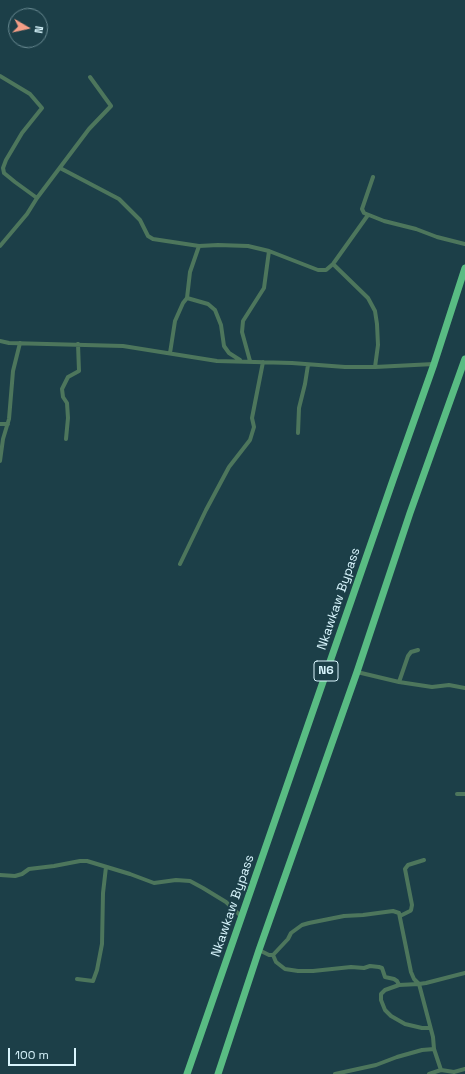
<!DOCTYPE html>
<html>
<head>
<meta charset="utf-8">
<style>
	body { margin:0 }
	#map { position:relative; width:465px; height:1074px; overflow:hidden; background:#1c3f48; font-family:"Space Grotesk",sans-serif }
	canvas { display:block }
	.north { position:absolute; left:8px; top:8px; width:40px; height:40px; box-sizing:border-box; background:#1c3f48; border:1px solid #678890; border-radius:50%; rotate:99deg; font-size:11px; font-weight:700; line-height:16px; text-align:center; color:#d8f5fd }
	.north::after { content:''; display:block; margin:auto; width:14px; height:18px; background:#f49e87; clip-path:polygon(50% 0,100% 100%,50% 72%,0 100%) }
	.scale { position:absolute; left:8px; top:1048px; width:68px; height:18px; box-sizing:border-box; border:2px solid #d8f5fd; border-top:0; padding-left:5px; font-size:12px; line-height:14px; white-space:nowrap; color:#d8f5fd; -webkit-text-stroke:3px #1c3f48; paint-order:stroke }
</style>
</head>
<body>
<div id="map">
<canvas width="465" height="1074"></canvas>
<div class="north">N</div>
<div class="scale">100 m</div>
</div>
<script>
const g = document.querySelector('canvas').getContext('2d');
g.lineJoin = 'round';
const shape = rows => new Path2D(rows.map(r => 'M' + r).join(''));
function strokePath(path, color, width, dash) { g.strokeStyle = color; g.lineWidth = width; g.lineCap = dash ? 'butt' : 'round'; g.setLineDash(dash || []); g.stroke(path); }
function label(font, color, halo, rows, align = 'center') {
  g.font = font + ' "Space Grotesk",sans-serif'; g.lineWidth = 4; g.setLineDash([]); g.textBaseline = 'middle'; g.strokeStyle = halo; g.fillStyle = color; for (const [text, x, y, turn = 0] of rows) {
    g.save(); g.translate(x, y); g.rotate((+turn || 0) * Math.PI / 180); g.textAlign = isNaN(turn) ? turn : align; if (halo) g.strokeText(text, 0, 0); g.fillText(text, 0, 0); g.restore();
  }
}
strokePath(shape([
	[0,76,30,94,42,108,22,133,6,160,3,168,4,173,15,182,37,198],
	[60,168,119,199,140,220,148,236,153,239,199,246,218,245,248,246,269,251,318,270,326,270,333,264,368,215],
	[373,177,362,209,364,213,384,221,416,229,437,237,465,244],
	[0,246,27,214,37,198,89,129,111,106,90,77],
	[333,264,368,298,375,311,377,324,378,345,375,367],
	[187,298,208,304,215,310,221,325,224,346,229,353,240,360],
	[0,341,9,343,123,346,217,361,292,363,345,367,375,367,434,364],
	[170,353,175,321,183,303,187,298,190,272,199,246],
	[250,361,242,332,243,321,264,288,269,251],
	[0,424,8,424],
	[298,433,299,408,305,384,308,365],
	[66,439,68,418,67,403,63,397,62,389,68,377,79,371,78,344],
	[0,461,3,439,9,419,13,371,20,343],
	[180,564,206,510,229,467,250,440,254,427,252,418,263,362],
	[357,672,399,682,432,687,449,685,465,688],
	[399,682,408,656,411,652,418,650],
	[457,794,465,794],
	[0,875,15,876,22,874,29,869,54,866,80,861,87,861,130,874,154,883,176,880,190,881,203,888,226,902,242,917],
	[400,916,410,911,411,910,412,905,405,869,408,865,424,860],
	[259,950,269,955,273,955,288,939,291,933,302,925,309,923,344,916,363,915,393,911,399,913,411,972,414,979,419,984,426,983,465,973],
	[273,955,276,962,285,969,298,971,313,971,351,967,364,968,370,966,379,967,382,968,385,977,394,979,397,981,399,985],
	[77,979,93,981,97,970,102,944,103,893,106,867],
	[430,1028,422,1028,405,1024,391,1016,385,1010,381,1000,381,994,385,990,399,985,419,984,433,1037,434,1049],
	[335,1074,376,1065,397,1057,422,1050,434,1049,441,1070,454,1072,465,1069],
	[429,1074,441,1070]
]), '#4d765c', 4);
strokePath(shape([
	[187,1074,393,480,434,364,465,268],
	[218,1074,259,950,357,672,410,513,465,359]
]), '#59bc83', 7);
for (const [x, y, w] of [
	[326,671,24]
]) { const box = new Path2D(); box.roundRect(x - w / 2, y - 10, w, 20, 3); g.fillStyle = '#1c3f48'; g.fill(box); strokePath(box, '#d8f5fd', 1); }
label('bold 12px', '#d8f5fd', null, [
	["N6",326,671]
]);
label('13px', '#d8f5fd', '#1c3f48', [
	["Nkawkaw Bypass",339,599,-71],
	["Nkawkaw Bypass",233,906,-71]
]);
</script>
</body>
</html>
